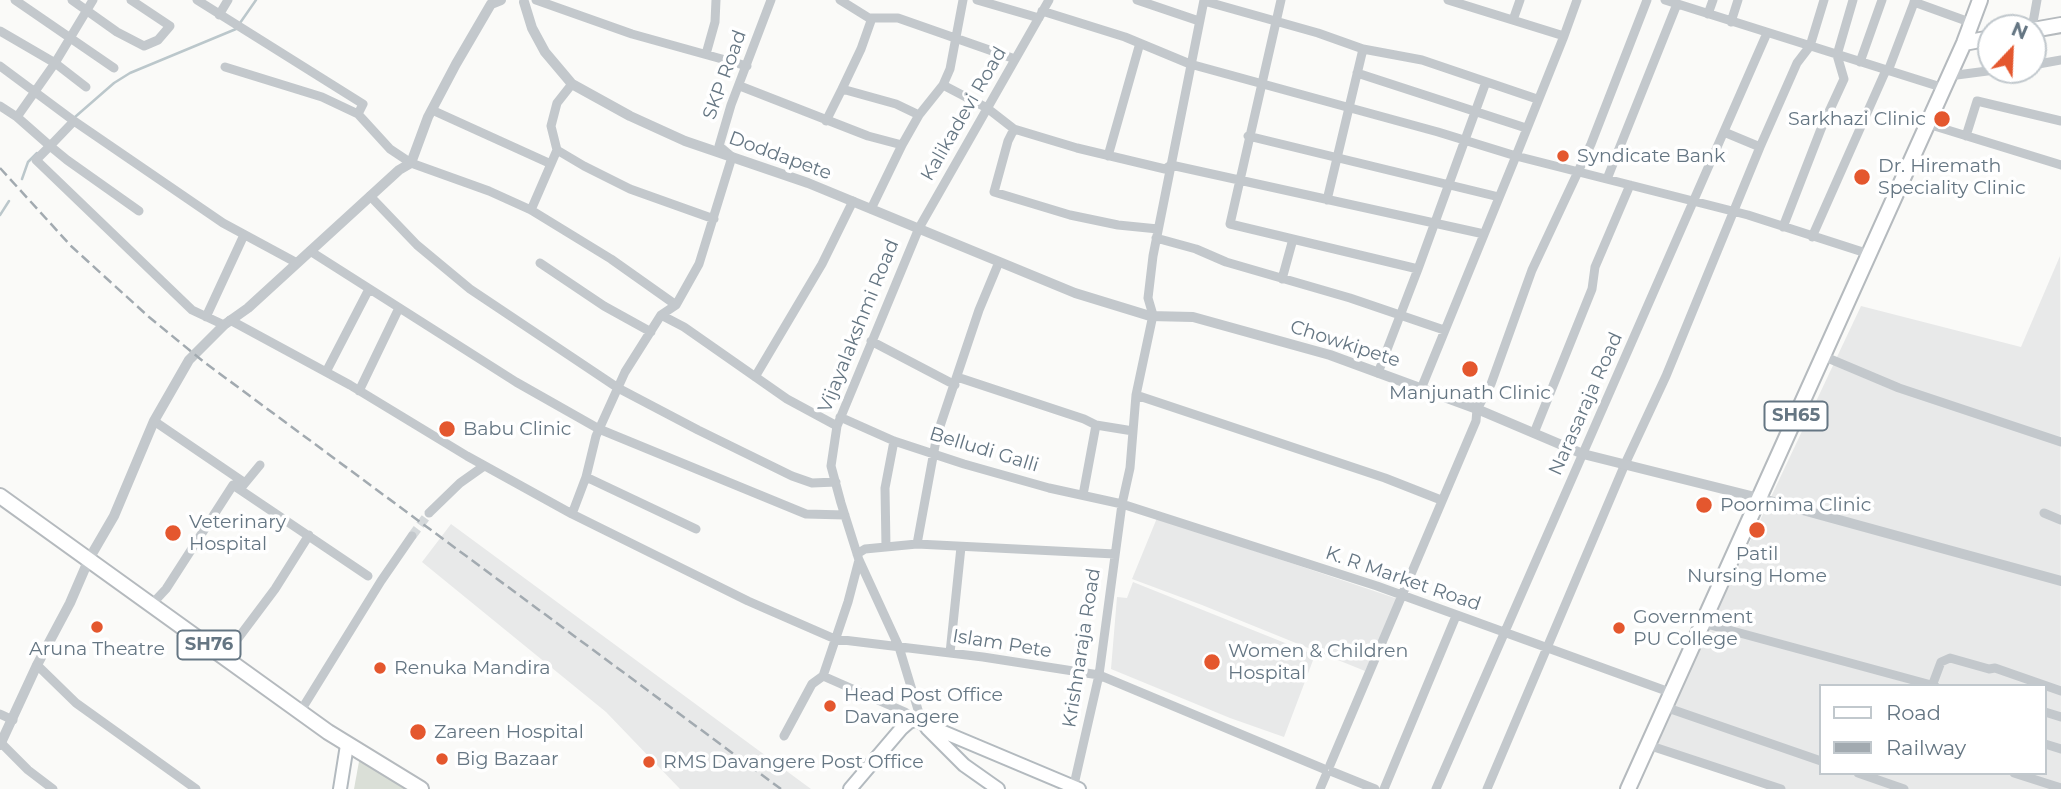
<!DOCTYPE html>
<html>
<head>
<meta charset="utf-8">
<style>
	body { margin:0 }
	#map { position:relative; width:2061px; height:789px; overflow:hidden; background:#fafaf8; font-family:Montserrat,sans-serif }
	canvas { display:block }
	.legend { position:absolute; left:1819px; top:684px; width:228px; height:91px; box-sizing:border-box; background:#fff; border:2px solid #c1c8cd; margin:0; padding:9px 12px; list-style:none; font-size:21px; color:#657683 }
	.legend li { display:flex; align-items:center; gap:14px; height:35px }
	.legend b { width:35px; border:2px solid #c1c8cd }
	.north { position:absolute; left:1977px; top:14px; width:70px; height:70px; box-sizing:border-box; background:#fff; border:2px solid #c1c8cd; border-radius:50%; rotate:23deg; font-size:19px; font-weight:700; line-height:28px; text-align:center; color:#657683 }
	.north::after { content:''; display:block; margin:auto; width:24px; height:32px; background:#e4572e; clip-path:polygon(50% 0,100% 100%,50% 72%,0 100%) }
</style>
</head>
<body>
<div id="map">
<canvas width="2061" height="789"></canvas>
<ul class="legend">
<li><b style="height:9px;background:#fff"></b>Road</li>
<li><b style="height:9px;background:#a2aab0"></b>Railway</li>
</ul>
<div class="north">N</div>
</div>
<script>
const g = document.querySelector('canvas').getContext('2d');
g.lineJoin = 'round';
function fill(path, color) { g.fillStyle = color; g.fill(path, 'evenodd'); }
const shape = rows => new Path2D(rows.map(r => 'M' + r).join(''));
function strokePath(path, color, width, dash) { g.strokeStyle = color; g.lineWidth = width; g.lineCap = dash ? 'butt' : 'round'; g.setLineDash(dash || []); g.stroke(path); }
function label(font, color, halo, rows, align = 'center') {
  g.font = font + ' Montserrat,sans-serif'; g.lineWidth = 7; g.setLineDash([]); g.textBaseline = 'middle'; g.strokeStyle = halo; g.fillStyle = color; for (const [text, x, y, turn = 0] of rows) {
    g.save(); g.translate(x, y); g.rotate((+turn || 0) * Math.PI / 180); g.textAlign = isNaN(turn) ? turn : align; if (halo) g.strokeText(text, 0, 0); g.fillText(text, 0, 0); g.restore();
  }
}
fill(shape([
	[2060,256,2061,789,1776,789,1656,749,1673,705,1861,306,2021,347],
	[1821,686,2045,686,2045,773,1821,773],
	[1157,518,1398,599,1365,671,1202,605,1132,579],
	[451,524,811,789,680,789,606,712,422,562],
	[1133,582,1315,655,1284,737,1230,718,1111,669,1117,597,1127,598]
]), '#e8e9e9');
fill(shape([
	[360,756,424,789,354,789]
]), '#dadfd7');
strokePath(shape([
	[240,23,256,0],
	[75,117,114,83,130,73,236,29],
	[22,179,28,162,37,153],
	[0,215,9,201]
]), '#bbc7cb', 2.5);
strokePath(shape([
	[412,536,429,513]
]), '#d5d9db', 9, [9, 4.5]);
const secondary = shape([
	[922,723,1079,789],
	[927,728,964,765,998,789],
	[340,789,347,745],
	[850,789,901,729,909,722,918,719]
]);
const primary = shape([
	[2033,30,2061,25],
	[1964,43,1991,38],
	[0,496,328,732,421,789],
	[1628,789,1964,43,1980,0]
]);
strokePath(secondary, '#b3babf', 16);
strokePath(primary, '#b5babe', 18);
strokePath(shape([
	[15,0,114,68],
	[72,0,117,32,144,46,158,40,170,26,131,0],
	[197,0,363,104,358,114,322,97,225,67],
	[536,0,632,34,747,66],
	[840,0,869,18,898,18,1015,59],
	[963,0,950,69,943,85,987,108,1014,129,1077,148,1165,169,1171,165,1484,234],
	[977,0,1039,18],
	[1137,0,1199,21],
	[1281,0,1230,224,1418,269,1486,82],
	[1448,0,1564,36,1516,156,1748,215,1869,254],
	[1665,0,1944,88],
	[1204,1,1318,33,1363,49,1327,200],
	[1914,2,1972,23],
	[1042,11,1125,37,1190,64,1438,132,1516,156,1421,389],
	[1708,14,1713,0],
	[219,15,228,0],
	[1513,20,1520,0],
	[1731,22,1738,0],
	[2032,28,2037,0],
	[0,31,55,63,86,87],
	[1564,36,1577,0],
	[1363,49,1422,60,1537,99],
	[706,54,715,22,716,0],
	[1860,62,1882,0],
	[2033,65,2061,60],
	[0,66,74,121,223,223,297,263],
	[1888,71,1915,0],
	[1357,73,1526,128],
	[1949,76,1995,70],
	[740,86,868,136,902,145,919,115,943,85],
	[842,89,861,49,872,18],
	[0,106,17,117,50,146,74,121],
	[432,110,551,164],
	[358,114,390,149,411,163,489,191,531,210,611,259,676,305],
	[17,117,55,63,93,0],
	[826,121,842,89,896,104,919,115],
	[1928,124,2061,165],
	[1014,129,1008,141,994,192,1070,215,1118,225,1158,229],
	[1724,132,1760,147],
	[1248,136,1499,197],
	[1966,136,1977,101,2061,121],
	[557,150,584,166,630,189,714,219],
	[1108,156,1140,43],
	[1607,179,1677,4],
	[370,196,417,245,470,289,618,388,698,430,792,476,812,483,836,482],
	[871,209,902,145],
	[531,210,557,150,551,126,557,103,572,84],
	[139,211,67,160,50,146,36,160,192,310,224,325],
	[1783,227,1821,129,1844,79,1837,55,1853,0],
	[1812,237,1886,70],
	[1156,238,1196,249,1226,262,1350,298,1444,330],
	[310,251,516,382,599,429,806,514,845,515],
	[540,263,604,306,651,332],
	[1282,279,1293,239],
	[661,315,684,327,787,399,837,426],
	[206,317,244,235],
	[230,320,350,385,467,456,572,514,748,601,835,639,983,657,1099,675,1324,769],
	[871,341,955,385],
	[1823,356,1899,388,2061,442],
	[326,372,369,289],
	[1378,373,1418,269],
	[755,377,822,264,853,201],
	[957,377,1084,419,1096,425,1133,431],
	[359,391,399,308],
	[1136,395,1385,478,1441,500],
	[840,417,894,441,964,464,1049,488,1122,504,1377,586,1672,693],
	[154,421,245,483],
	[1534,433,1592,289,1595,267,1630,185],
	[586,477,696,529],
	[241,488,260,465],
	[1083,495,1096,425],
	[429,513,460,483,484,466],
	[2044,513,2061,520],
	[572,514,586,477,596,436,625,372,661,315,676,305,699,264,732,157,719,146,731,105,771,0],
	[917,544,937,435,979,310,999,262],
	[886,547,885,488,894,441],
	[857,554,865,549,917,544,1115,554],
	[859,560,848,602,823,676,905,712,920,721],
	[152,604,166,589,233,485,368,576],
	[1703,623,1935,686],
	[950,653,961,547],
	[224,657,275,589,309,535],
	[37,665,76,703,196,789],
	[1932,686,1941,662,1950,658,1989,669,1995,668,2061,691],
	[1665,707,1821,761],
	[300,712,381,581,412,536],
	[2045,712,2061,717],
	[0,714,13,720],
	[922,723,899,647,859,560,841,503,831,466,837,426,919,228,1049,0],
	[784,736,812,684,823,676],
	[1,743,28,770,53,789],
	[2045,744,2061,749],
	[1648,745,1781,789],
	[1330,765,1476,421,1477,409,1491,384,1532,270,1591,144,1647,0],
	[1333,772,1375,789],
	[1858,773,1904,789],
	[2014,773,2061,788],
	[1073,789,1099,675,1122,504,1130,468,1136,395,1153,315,1148,298,1153,256,1204,0],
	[1320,789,1326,775],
	[1384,789,1456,616],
	[1436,789,1767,33],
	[1487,789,1625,464,1666,376,1760,147,1797,63,1810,46,1824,0]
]), '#c3c8cc', 9);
strokePath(shape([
	[524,2,532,28,545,52,572,84,630,116,685,141,808,183,1075,293,1150,316,1193,317,1330,355,1477,409,1583,454,1759,498,2061,581],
	[0,745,37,665,70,603,89,559,114,516,154,421,189,360,224,325,248,308,399,170,411,163,428,117,456,64,491,4,501,0]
]), '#c3c8cc', 10);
strokePath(secondary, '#fff', 12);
strokePath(primary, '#fff', 14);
strokePath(shape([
	[0,168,71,246,149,317,204,362,781,789]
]), '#a2aab0', 2.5, [10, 5]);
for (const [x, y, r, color] of [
	[1942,119,9,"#e4572e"],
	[1563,156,7,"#e4572e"],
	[1862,177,9,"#e4572e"],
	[1470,369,9,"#e4572e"],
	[447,429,9,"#e4572e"],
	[1704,505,9,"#e4572e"],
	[1757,530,9,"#e4572e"],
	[173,533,9,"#e4572e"],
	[97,627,7,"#e4572e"],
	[1619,628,7,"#e4572e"],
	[1212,662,9,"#e4572e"],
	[380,668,7,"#e4572e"],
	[830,706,7,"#e4572e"],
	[418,732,9,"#e4572e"],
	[442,759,7,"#e4572e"],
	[649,762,7,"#e4572e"]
]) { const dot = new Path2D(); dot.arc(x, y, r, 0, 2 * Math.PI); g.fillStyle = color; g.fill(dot); strokePath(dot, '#fff', 2.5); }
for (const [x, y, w] of [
	[1796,416,63],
	[209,645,63]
]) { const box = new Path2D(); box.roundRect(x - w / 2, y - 14.5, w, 29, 5); g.fillStyle = '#fff'; g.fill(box); strokePath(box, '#657683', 2); }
label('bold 18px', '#657683', null, [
	["SH65",1796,416],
	["SH76",209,645]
]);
label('19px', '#657683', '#fff', [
	["SKP Road",725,75,-70],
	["Kalikadevi Road",964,114,-60],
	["Doddapete",780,156,20],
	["Vijayalakshmi Road",859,326,-68],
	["Chowkipete",1345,344,18],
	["Narasaraja Road",1586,404,-66],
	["Belludi Galli",984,450,17],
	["K. R Market Road",1403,579,19],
	["Islam Pete",1002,644,9],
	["Krishnaraja Road",1082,648,-81]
]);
label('19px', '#657683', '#fff', [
	["Sarkhazi Clinic",1926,119,"right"],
	["Syndicate Bank",1577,156],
	["Dr. Hiremath",1878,166],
	["Speciality Clinic",1878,188],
	["Manjunath Clinic",1470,393,"center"],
	["Babu Clinic",463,429],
	["Poornima Clinic",1720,505],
	["Veterinary",189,522],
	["Hospital",189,544],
	["Patil",1757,554,"center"],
	["Nursing Home",1757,576,"center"],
	["Government",1633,617],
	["PU College",1633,639],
	["Aruna Theatre",97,649,"center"],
	["Women & Children",1228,651],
	["Hospital",1228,673],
	["Renuka Mandira",394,668],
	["Head Post Office",844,695],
	["Davanagere",844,717],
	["Zareen Hospital",434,732],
	["Big Bazaar",456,759],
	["RMS Davangere Post Office",663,762]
], 'left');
</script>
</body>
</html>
